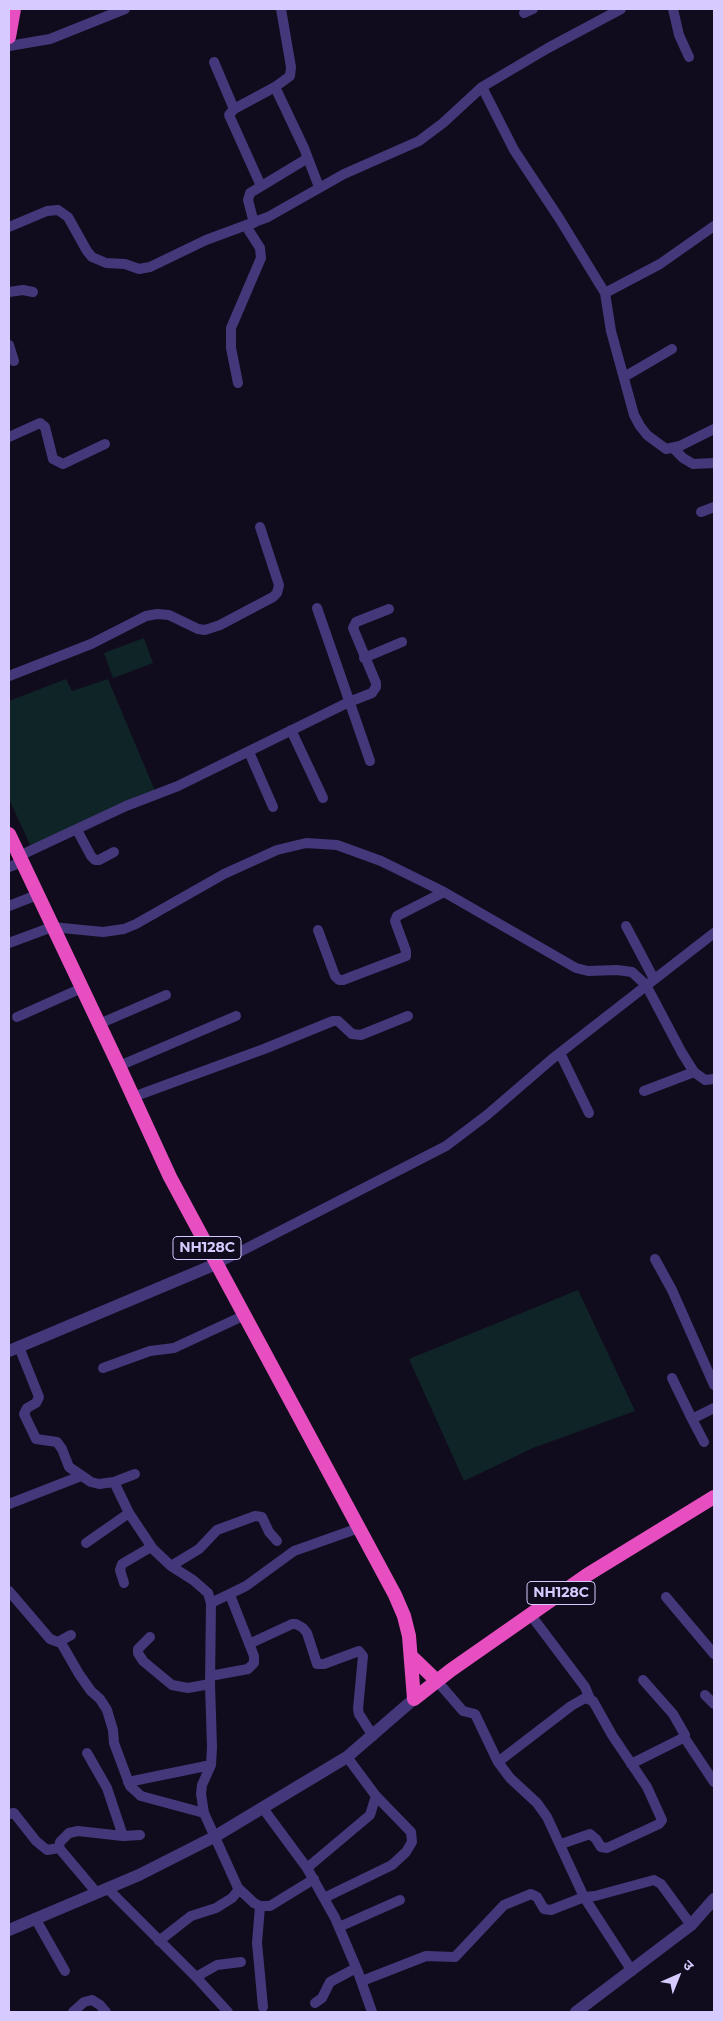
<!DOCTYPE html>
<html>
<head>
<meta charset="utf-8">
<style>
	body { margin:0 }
	#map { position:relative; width:723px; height:2021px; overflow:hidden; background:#110c1d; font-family:Montserrat,"Noto Sans Devanagari",sans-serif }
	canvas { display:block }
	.frame { position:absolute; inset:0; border:10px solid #d7cafe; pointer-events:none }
	.north { position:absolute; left:653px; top:1951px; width:50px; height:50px; -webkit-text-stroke:4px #110c1d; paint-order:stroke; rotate:44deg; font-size:14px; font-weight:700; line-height:20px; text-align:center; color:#d7cafe }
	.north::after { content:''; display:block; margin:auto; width:18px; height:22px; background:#d7cafe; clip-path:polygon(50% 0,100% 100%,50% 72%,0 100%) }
</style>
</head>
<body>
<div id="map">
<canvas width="723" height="2021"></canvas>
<div class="frame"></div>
<div class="north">उ</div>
</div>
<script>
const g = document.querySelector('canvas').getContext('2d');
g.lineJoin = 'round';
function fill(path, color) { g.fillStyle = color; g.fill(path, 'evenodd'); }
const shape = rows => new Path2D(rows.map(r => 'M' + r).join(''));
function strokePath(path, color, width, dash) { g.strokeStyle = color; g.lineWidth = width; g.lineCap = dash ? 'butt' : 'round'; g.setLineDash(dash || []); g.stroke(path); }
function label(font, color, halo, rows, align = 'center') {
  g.font = font + ' Montserrat,sans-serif'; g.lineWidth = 4.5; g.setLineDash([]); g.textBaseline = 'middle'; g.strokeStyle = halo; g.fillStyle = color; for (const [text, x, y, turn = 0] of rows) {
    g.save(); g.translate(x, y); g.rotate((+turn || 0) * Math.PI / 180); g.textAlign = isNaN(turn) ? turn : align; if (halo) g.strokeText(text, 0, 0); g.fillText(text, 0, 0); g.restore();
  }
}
fill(shape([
	[144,638,153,663,113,678,104,653],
	[66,679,72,691,108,679,155,791,33,851,9,799,9,701],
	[578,1290,635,1411,533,1448,464,1481,409,1359]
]), '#0f2427');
strokePath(shape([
	[673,9,679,35,689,57],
	[524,13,533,9],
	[9,46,50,39,125,9],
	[214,62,234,109],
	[275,87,304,148,319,187],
	[482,87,514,150,559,218,605,293,611,331,634,415,640,426,647,435,666,449,680,446,714,429],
	[261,186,229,115,234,109,275,87,290,76,291,67,281,9],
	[254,223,248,200,250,193,308,158],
	[9,227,47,211,58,210,68,217,87,251,92,257,106,263,125,264,139,269,150,267,206,240,268,217,344,174,419,141,443,123,482,87,548,48,621,9],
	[9,292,23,290,33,292],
	[605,293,660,264,714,226],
	[9,345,14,361],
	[624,377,672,349],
	[238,383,231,348,231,328,261,258,260,248,246,226],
	[9,437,40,423,45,427,53,459,63,464,105,444],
	[673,448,683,458,693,464,714,463],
	[701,512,714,507],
	[317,608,370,761],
	[364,658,402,642],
	[9,676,91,644,146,616,157,614,169,615,198,629,205,630,220,625,273,597,277,593,279,585,260,527],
	[291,730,323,798],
	[249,752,273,807],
	[77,830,91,856,95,860,99,860,114,852],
	[19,856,126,806,178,786,349,702,372,693,376,687,376,683,353,628,356,622,389,609],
	[9,867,22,862],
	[9,906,37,895],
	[626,926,654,979],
	[318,930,335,976,339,980,343,980,406,956,406,951,395,921,397,916,444,892],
	[9,943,52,927,103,932,124,929,136,924,224,874,277,850,306,843,337,845,381,861,444,892,576,968,588,971,617,970,632,972,646,985,682,1053,694,1072,705,1080,714,1079],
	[17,1017,82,988],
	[99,1024,166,995],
	[560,1053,589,1113],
	[119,1066,236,1016],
	[644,1091,694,1072],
	[133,1097,264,1049,333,1021,338,1021,352,1034,361,1035,408,1016],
	[655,1259,672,1290,714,1385],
	[216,1264,446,1146,487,1115,552,1059,714,933],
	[19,1347,39,1397,36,1403,27,1408,24,1414,36,1439,57,1442,62,1449,69,1467,91,1482,99,1484,114,1482,135,1474],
	[103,1368,150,1351,174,1348,245,1315],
	[672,1378,692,1419,714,1408],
	[692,1419,704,1442],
	[114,1482,129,1513,153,1549,171,1566,193,1580,208,1593,211,1603,210,1684,212,1747,211,1765,202,1785,201,1794,204,1813,238,1888,237,1892,232,1898,216,1908,191,1916,159,1941],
	[9,1504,81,1476],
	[86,1543,129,1513],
	[171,1566,199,1549,217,1530,255,1516,262,1517,269,1532,277,1541],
	[124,1583,120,1570,122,1564,151,1547],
	[9,1591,50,1639,58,1642,71,1635],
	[666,1597,714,1654],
	[211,1603,246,1586,294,1551,359,1528],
	[530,1614,585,1687,590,1699],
	[150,1637,138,1649,138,1653,143,1661,172,1685,188,1688,210,1684],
	[60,1641,79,1674,91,1691,100,1699,107,1710,113,1730,114,1743,130,1786,141,1796,204,1813],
	[249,1644,292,1624,296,1624,303,1628,307,1633,317,1664,324,1664,359,1651,363,1656,358,1709,359,1714,373,1736],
	[210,1676,248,1669,254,1663,254,1656,230,1595],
	[437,1681,463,1711,475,1714,498,1762,510,1778,537,1803,547,1817,584,1897,632,1971],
	[705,1695,714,1704],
	[684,1737,714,1782],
	[87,1753,107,1788,123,1836],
	[498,1762,571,1706,585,1698,593,1701,612,1735,647,1787,662,1820,659,1824,607,1848,601,1847,596,1839,590,1834,561,1844],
	[631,1764,681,1739,685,1735,673,1714,643,1680],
	[128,1782,211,1765],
	[262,1807,307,1868,335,1918,358,1972,372,2012],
	[9,1814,14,1813,36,1841,47,1850,59,1848],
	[307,1868,370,1815,376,1796],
	[238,1888,254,1903,260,1906,270,1906,314,1879],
	[108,1889,196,1977,228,2012],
	[97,1893,59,1848,60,1842,69,1833,78,1831,123,1836,140,1835],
	[324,1898,392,1865,406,1852,412,1842,411,1832,376,1796,347,1757],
	[260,1906,257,1943,263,2007],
	[35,1918,65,1971],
	[339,1927,400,1900],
	[196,1977,217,1965,241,1962],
	[362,1981,426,1956,455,1957,504,1905,531,1894,537,1897,544,1909,551,1910,584,1897,595,1896,654,1880,661,1884,691,1925],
	[315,2003,322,1998,330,1982,356,1968],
	[73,2012,84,2002,92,2000,100,2005,106,2012]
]), '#44387b', 10);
strokePath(shape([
	[9,1351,216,1264],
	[9,1930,139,1875,214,1837,347,1757,414,1699],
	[576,2012,691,1925,714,1899]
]), '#44387b', 12);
strokePath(shape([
	[9,37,14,9],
	[9,834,119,1066,170,1177,395,1595,404,1616,409,1636,414,1699],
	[411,1656,437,1681],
	[414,1699,451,1670,587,1575,714,1497]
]), '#e74ebf', 14);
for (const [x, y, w] of [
	[207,1248,68],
	[561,1593,68]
]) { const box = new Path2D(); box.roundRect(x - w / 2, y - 11.5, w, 23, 4); g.fillStyle = '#110c1d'; g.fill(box); strokePath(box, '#d7cafe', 1); }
label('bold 14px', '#d7cafe', null, [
	["NH128C",207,1248],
	["NH128C",561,1593]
]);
</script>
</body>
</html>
